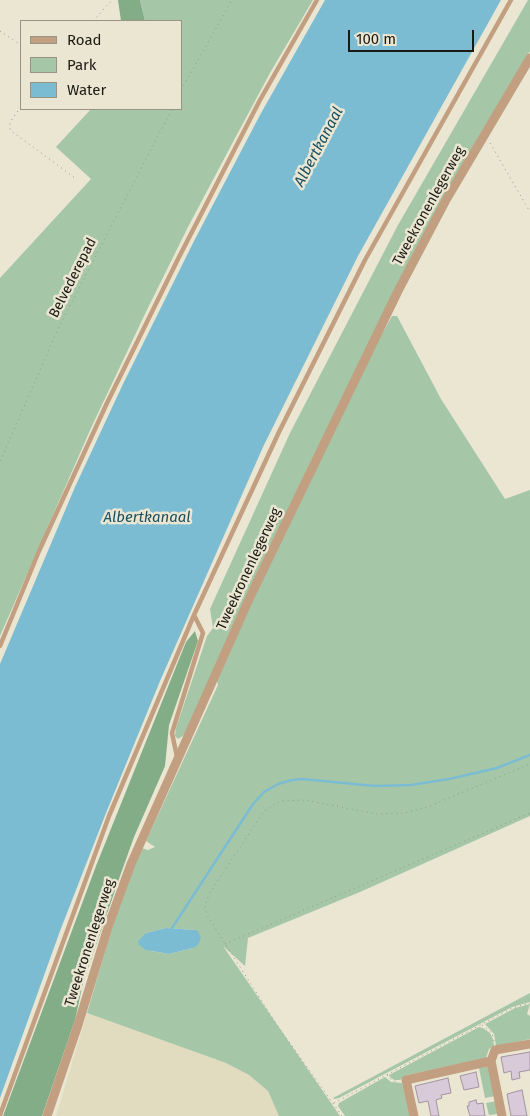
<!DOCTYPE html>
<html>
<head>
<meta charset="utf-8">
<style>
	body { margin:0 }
	#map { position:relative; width:530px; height:1116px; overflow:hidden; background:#eae6d2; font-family:"Fira Sans",sans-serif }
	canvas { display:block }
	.legend { position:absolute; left:20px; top:20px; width:162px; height:90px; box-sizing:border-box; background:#eae6d2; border:1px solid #979486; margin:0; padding:6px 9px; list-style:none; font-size:15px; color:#1b1a13 }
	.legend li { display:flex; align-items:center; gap:10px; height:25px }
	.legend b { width:25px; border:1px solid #979486 }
	.scale { position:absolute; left:348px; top:30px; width:126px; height:22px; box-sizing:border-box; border:2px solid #1b1a13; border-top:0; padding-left:6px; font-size:15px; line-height:18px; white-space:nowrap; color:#1b1a13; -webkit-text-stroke:4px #eae6d2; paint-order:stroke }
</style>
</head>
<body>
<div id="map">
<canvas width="530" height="1116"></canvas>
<ul class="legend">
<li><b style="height:6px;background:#c29f80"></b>Road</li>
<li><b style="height:14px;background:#a5c7a7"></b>Park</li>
<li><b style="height:14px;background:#7cbcd3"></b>Water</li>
</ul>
<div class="scale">100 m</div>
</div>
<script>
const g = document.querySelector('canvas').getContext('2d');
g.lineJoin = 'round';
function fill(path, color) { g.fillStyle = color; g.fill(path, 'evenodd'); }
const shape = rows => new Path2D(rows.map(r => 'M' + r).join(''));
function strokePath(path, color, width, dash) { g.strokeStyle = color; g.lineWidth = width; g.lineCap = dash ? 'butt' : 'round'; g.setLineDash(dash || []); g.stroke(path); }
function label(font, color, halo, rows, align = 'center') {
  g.font = font + ' "Fira Sans",sans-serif'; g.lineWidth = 5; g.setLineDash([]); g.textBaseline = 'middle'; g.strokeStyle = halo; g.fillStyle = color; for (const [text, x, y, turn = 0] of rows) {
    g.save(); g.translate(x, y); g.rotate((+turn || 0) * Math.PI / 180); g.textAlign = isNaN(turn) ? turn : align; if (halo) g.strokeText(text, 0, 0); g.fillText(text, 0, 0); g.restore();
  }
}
fill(shape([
	[87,1013,226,1063,249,1075,268,1091,279,1116,56,1116]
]), '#e1dbc0');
fill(shape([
	[140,0,313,0,270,73,233,142,188,227,144,316,91,428,0,636,0,278,91,179,56,147,91,109,181,109,181,21,145,21],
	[528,0,530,0,530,51,440,205,186,734,178,739,175,736,176,728,207,636,213,628,210,609,290,433,398,225],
	[392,316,397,316,441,399,505,499,530,490,530,816,360,892,248,938,245,966,223,946,340,1116,279,1116,268,1091,249,1075,226,1063,87,1013,133,857,138,847,148,850,155,847,146,841,218,685,217,681,261,581,375,346],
	[166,928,195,930,193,948,169,954,151,951,146,933],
	[530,993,530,1002,512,1007,339,1098,334,1099,333,1098],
	[530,1004,527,1014,530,1016,530,1039,496,1046,494,1034,485,1024,515,1008],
	[479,1027,483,1028,490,1033,493,1039,494,1046,489,1049,486,1058,407,1075,400,1080,394,1080,390,1077,389,1075],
	[488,1066,496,1096,485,1098,479,1068],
	[385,1077,391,1082,402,1083,410,1116,345,1116,338,1106,339,1103],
	[497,1101,497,1114,489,1115,486,1103]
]), '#a5c7a7');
fill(shape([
	[118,0,140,0,145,21,121,21],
	[195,631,198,641,169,725,165,766,134,837,120,876,83,983,75,1020,42,1116,3,1116,96,866,186,642]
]), '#82ad86');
fill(shape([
	[325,0,501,0,358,256,263,447,160,681,106,813,60,931,0,1098,0,664,75,487,123,384,194,241,260,115],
	[166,928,195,930,198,931,201,938,198,945,193,948,169,954,146,950,139,945,138,941,146,933]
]), '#7cbcd3');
strokePath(shape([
	[172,928,253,804,264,792,278,784,292,780,302,779,375,786,411,785,449,779,497,768,530,755]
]), '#7cbcd3', 2.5);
const building = shape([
	[530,1052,530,1070,519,1072,520,1078,512,1080,511,1071,504,1073,501,1057,530,1052],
	[476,1072,479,1087,464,1090,460,1076,476,1072],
	[448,1078,451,1093,441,1095,442,1098,436,1100,439,1116,431,1116,428,1101,419,1103,415,1086,448,1078],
	[522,1090,527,1116,511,1116,507,1094,522,1090],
	[476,1100,477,1104,483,1103,485,1116,470,1116,467,1106,469,1106,469,1102,476,1100]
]);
fill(building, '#d9cad9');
strokePath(building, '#a293a2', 1);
strokePath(shape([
	[93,21,112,0],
	[0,31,21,45],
	[181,90,232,0],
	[21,107,10,122,10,130,75,178],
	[490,143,530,212],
	[0,461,59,327,172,109],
	[225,944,530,813],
	[482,1025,492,1033,494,1041],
	[387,1075,393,1081,398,1082],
	[334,1103,512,1008,530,1003],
	[342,1116,277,1025,207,915,205,907,209,894,264,811,281,801,305,800,377,814,405,813,430,806,530,764]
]), '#999687', 1, [1, 4]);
strokePath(shape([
	[0,646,39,551,107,403,178,259,260,100,317,0],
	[177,757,172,733,203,633,194,615],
	[0,1115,109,816,194,615,279,432,365,260,511,0]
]), '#c29f80', 4.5);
strokePath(shape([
	[47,1116,78,1025,109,924,131,864,250,597,398,291,446,200,530,58],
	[414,1116,406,1080,491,1061],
	[502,1116,491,1061,495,1050,530,1044]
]), '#c29f80', 9);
label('14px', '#1b1a13', '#eae6d2', [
	["Tweekronenlegerweg",429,206,-61],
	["Belvederepad",73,278,-63],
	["Tweekronenlegerweg",249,569,-65],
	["Tweekronenlegerweg",90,943,-72]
]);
label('italic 15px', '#194f60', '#eae6d2', [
	["Albertkanaal",319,147,-62],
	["Albertkanaal",147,518]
]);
</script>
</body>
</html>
